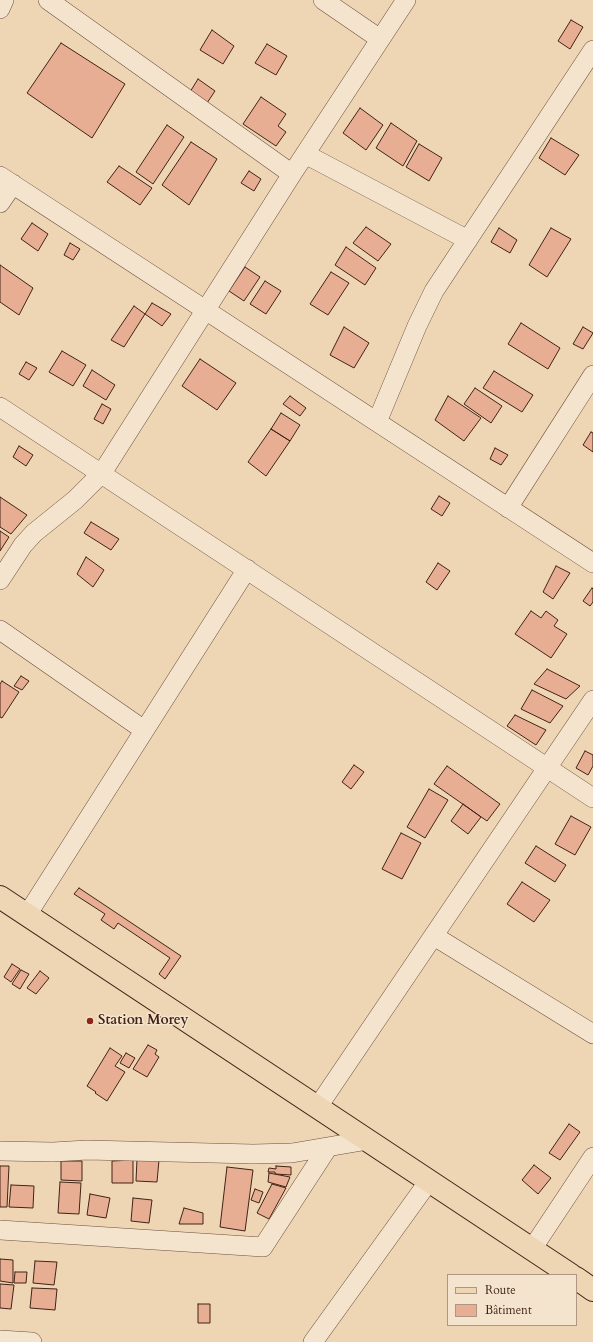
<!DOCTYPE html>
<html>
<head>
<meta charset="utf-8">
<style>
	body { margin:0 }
	#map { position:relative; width:593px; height:1342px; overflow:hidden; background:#eed6b4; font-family:Cardo,serif }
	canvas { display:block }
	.legend { position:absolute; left:447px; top:1274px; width:130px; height:52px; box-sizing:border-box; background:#f4e4ce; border:1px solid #ad9684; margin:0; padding:5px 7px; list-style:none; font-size:12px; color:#422215 }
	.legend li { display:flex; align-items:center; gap:8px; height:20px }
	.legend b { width:20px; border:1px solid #ad9684 }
</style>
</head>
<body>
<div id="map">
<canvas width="593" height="1342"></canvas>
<ul class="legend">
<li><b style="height:5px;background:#eed6b4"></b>Route</li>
<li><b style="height:11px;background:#e7ae94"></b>Bâtiment</li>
</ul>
</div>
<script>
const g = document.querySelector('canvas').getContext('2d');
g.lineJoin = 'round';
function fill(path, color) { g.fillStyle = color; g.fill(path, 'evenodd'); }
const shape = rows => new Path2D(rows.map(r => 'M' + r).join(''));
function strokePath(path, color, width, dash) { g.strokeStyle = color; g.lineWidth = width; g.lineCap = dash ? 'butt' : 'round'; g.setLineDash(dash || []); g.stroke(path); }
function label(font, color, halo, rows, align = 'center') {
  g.font = font + ' Cardo,serif'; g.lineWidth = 3; g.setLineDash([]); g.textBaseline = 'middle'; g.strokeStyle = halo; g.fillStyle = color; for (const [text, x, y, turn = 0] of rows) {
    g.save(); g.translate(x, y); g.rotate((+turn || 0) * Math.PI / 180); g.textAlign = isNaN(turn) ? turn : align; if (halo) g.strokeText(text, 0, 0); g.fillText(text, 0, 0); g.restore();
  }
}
const building = shape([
	[571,20,583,27,570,49,558,41,571,20],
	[212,30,234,46,223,64,200,50,212,30],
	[61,43,125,84,92,138,27,93,61,43],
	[267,44,287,56,276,75,255,63,267,44],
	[198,79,215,91,207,103,190,92,198,79],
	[261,97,286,114,278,126,286,132,276,146,243,124,261,97],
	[360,108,383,125,366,150,343,133,360,108],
	[391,123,417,141,403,166,376,148,391,123],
	[167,125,184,137,153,184,136,172,167,125],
	[551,138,579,155,565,175,539,158,551,138],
	[191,142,217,159,189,205,162,185,191,142],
	[419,144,442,158,429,181,406,167,419,144],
	[119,166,152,188,140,205,107,182,119,166],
	[249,171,261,179,254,191,241,183,249,171],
	[32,223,48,234,38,251,21,239,32,223],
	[366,227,391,244,378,261,353,243,366,227],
	[499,228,517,240,510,253,491,242,499,228],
	[551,228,571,239,547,277,529,265,551,228],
	[70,243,80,249,73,260,64,255,70,243],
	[346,247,376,268,365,285,335,265,346,247],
	[0,265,33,288,19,315,0,302,0,265],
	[245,267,260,277,244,301,229,291,245,267],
	[331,272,349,283,328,315,310,304,331,272],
	[265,281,281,291,266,314,250,304,265,281],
	[152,303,171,314,162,326,145,314,152,303],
	[134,306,145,314,124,347,111,340,134,306],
	[521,323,560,348,548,369,508,344,521,323],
	[344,327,369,343,354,368,330,355,344,327],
	[583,327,593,333,583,349,573,344,583,327],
	[62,351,86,365,73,386,49,372,62,351],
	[200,359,236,383,217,410,182,386,200,359],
	[26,362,37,368,29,380,19,374,26,362],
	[92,370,115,385,106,400,83,386,92,370],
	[494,371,533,395,522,412,483,388,494,371],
	[475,388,502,406,491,423,464,404,475,388],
	[290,396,306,408,300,416,283,404,290,396],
	[448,396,481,418,464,441,435,420,448,396],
	[102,404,111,409,103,424,94,419,102,404],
	[281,413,300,425,290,441,271,429,281,413],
	[271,429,290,441,266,476,248,462,271,429],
	[591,432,593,433,593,452,583,445,591,432],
	[19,446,33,455,26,466,13,457,19,446],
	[495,448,508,455,501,465,490,459,495,448],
	[439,496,450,503,442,516,431,509,439,496],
	[0,497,27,515,11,534,0,527,0,497],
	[91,522,119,539,111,550,84,533,91,522],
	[0,531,9,537,0,551,0,531],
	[86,557,104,570,93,587,77,574,86,557],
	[438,563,450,571,437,590,426,582,438,563],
	[556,566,570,573,553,599,543,592,556,566],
	[592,588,593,589,593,602,590,606,583,601,592,588],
	[531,611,541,618,546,611,558,620,554,626,567,634,551,658,515,634,531,611],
	[547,669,580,686,566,699,534,684,547,669],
	[21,676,29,681,22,690,14,686,21,676],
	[2,681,19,692,2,718,0,717,0,684,2,681],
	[532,690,563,706,550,723,521,709,532,690],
	[515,715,546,730,536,745,507,726,515,715],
	[585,751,593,755,593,766,588,775,576,768,585,751],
	[354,765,364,772,351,789,342,782,354,765],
	[447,766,500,804,487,821,434,784,447,766],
	[429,789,448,800,425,838,407,827,429,789],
	[463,804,481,817,468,834,451,821,463,804],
	[571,816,591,827,575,855,555,844,571,816],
	[401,833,421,843,402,879,382,869,401,833],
	[536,846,566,865,555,882,525,863,536,846],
	[522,882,550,900,534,922,507,904,522,882],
	[79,888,181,956,165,979,159,974,170,958,118,923,114,929,101,920,105,914,74,894,79,888],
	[12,964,20,969,11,982,4,977,12,964],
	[21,970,29,974,20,989,12,984,21,970],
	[40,971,49,978,36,994,27,988,40,971],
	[148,1045,157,1050,155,1054,159,1057,147,1077,133,1069,148,1045],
	[110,1048,122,1056,115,1066,125,1072,107,1101,95,1093,96,1092,87,1086,110,1048],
	[126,1053,135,1058,129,1068,120,1063,126,1053],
	[569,1124,580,1132,560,1160,549,1153,569,1124],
	[137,1159,159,1160,157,1182,136,1181,137,1159],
	[133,1160,133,1183,112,1183,112,1161,133,1160],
	[61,1161,82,1161,82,1181,61,1180,61,1161],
	[534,1165,551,1178,538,1194,522,1180,534,1165],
	[0,1166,9,1166,7,1207,0,1207,0,1166],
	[276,1166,291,1167,291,1175,275,1174,275,1172,268,1172,269,1168,276,1169,276,1166],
	[227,1167,253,1170,245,1231,220,1227,227,1167],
	[269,1173,290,1177,286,1187,268,1182,269,1173],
	[60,1182,81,1183,79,1214,58,1213,60,1182],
	[272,1184,286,1188,269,1219,257,1213,272,1184],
	[11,1185,34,1186,33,1208,9,1207,11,1185],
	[255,1189,263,1192,259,1203,251,1200,255,1189],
	[90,1194,110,1198,106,1218,87,1215,90,1194],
	[133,1198,152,1200,149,1223,131,1221,133,1198],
	[184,1208,203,1213,203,1224,179,1224,184,1208],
	[0,1259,13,1260,13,1283,0,1281,0,1259],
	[35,1261,57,1262,54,1285,33,1283,35,1261],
	[15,1272,27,1272,26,1283,14,1283,15,1272],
	[0,1284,14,1285,11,1309,0,1308,0,1284],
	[32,1288,57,1289,55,1310,30,1308,32,1288],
	[198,1304,210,1304,210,1323,198,1323,198,1304]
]);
fill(building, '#e7ae94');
strokePath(building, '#422215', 1);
const minor = shape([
	[48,0,292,174],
	[323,0,380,39],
	[0,9,4,0],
	[305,154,468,240],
	[0,176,593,563],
	[0,203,13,184],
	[0,407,593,798],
	[377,422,417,326,434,291,593,50],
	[508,508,593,375],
	[0,580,23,545,34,533,75,500,102,473,292,174,406,0],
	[0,630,144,730],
	[27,915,247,569],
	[434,936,593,1034],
	[317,1108,593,700],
	[0,1151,53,1152,87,1150,253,1154,292,1153,368,1140],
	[0,1230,263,1247,328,1147],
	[532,1249,593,1157],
	[0,1340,32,1342],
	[313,1342,429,1181]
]);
const primary = shape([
	[0,897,571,1275],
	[576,1278,593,1290]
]);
strokePath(minor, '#6d4f3d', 20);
strokePath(primary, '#422215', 24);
strokePath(minor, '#f4e4ce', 19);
strokePath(primary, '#eed6b4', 22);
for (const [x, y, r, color] of [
	[90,1021,4,"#8f2418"]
]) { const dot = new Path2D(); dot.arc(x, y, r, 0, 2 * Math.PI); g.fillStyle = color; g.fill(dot); strokePath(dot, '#f4e4ce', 1.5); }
label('bold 14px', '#422215', '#f4e4ce', [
	["Station Morey",98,1021]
], 'left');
</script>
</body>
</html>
